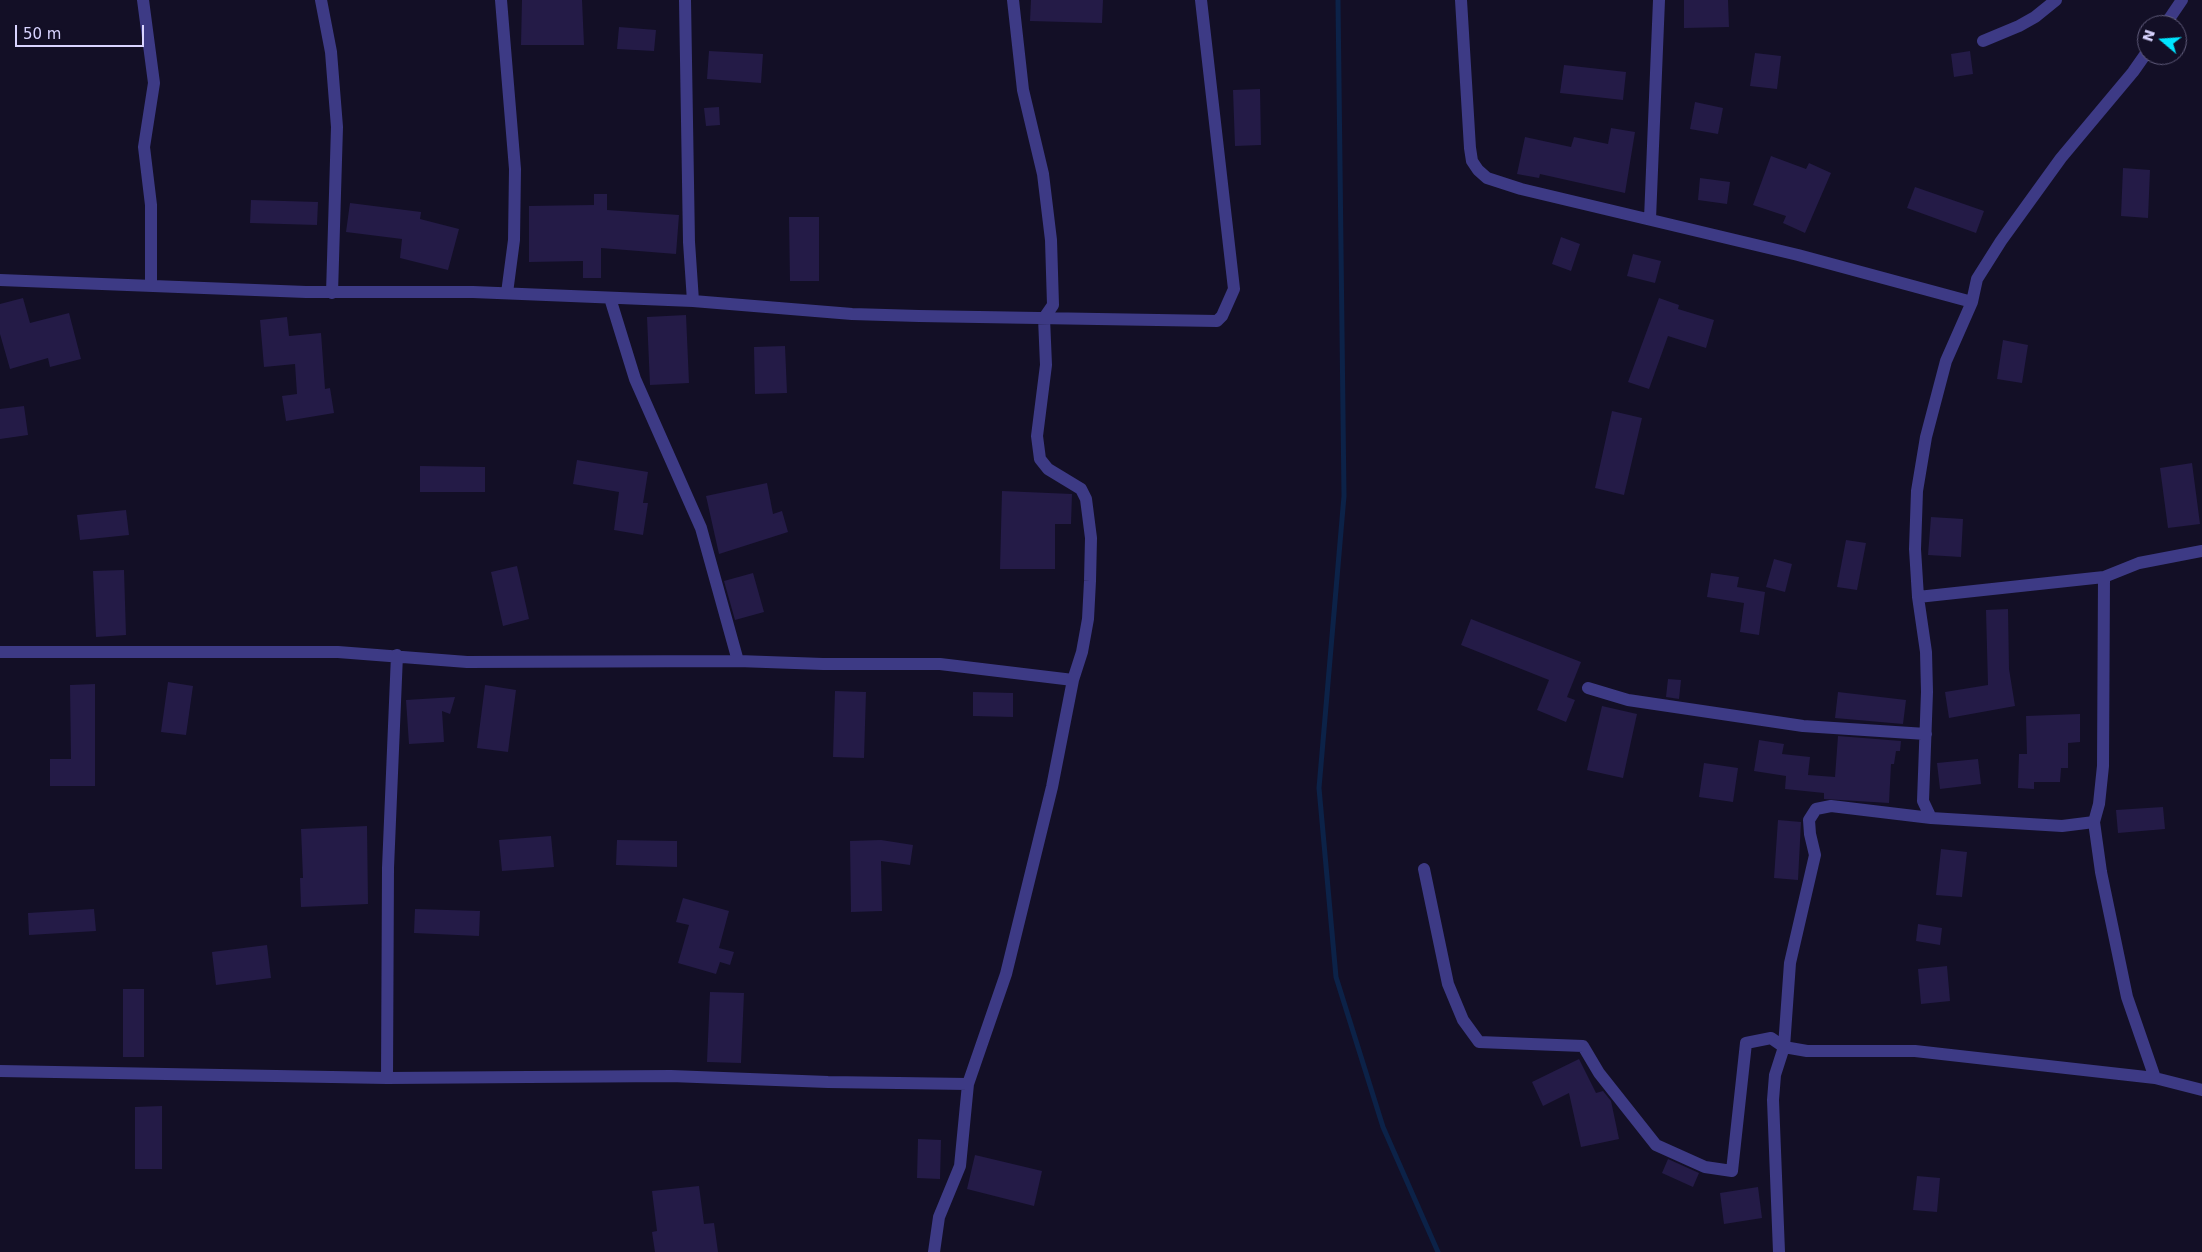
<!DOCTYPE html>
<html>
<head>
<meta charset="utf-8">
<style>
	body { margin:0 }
	#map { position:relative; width:2202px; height:1252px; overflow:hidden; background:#130f26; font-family:"DejaVu Sans",sans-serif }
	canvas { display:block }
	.north { position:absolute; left:2137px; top:15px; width:50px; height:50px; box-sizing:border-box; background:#130f26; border:1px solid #625e7d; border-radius:50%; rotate:288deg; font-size:14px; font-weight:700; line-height:20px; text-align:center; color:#d9d4ff }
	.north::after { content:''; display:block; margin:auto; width:18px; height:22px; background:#00e5ff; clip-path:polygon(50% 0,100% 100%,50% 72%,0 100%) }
	.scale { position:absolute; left:15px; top:25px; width:129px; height:22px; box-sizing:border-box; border:2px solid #d9d4ff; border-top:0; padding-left:6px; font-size:15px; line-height:18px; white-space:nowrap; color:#d9d4ff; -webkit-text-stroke:4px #130f26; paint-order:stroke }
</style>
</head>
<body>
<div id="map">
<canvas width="2202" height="1252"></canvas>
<div class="north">N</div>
<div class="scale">50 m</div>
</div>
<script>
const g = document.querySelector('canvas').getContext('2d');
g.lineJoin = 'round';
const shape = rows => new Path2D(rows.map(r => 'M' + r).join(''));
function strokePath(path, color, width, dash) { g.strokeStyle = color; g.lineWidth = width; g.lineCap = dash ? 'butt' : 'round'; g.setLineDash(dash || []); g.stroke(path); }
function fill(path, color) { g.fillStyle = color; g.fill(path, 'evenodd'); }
strokePath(shape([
	[1338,0,1344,496,1319,788,1336,977,1383,1127,1438,1252]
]), '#0c2248', 5);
fill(shape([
	[522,0,582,0,584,45,521,45],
	[1031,0,1103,0,1102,23,1030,21],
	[1684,0,1728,0,1729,27,1684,28],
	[619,27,656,30,654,51,617,49],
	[709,51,763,54,761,83,707,79],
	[1970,51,1973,74,1954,77,1951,54],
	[1755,53,1781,56,1777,89,1750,86],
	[1564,65,1626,72,1623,100,1560,93],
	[1260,89,1261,145,1235,146,1233,90],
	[1695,102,1723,108,1718,134,1690,129],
	[719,107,720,125,706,126,704,108],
	[1611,128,1635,132,1625,193,1540,174,1539,178,1517,174,1525,137,1571,147,1574,137,1608,144],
	[1771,156,1806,169,1809,163,1831,173,1805,233,1783,223,1786,216,1753,205],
	[2123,168,2150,170,2148,218,2121,216],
	[1700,178,1730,182,1727,204,1698,200],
	[1915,187,1984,211,1976,233,1907,208],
	[594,194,607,194,607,210,679,215,676,254,601,248,601,278,583,278,583,261,529,262,529,206,594,205],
	[251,200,318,202,317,225,250,223],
	[350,203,421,212,420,219,459,229,448,270,400,258,402,239,346,232],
	[789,217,819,217,819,281,790,281],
	[1561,237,1580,244,1571,271,1552,264],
	[1633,254,1661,261,1655,283,1627,276],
	[23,298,30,323,69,313,81,359,50,367,48,358,10,369,0,334,0,304],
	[1659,298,1679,305,1678,309,1714,320,1706,348,1668,336,1649,389,1628,382],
	[686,315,689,383,650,385,647,317],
	[287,317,289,336,321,333,325,389,330,388,334,413,286,421,282,396,297,394,295,364,264,367,260,320],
	[2003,340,2028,345,2022,383,1997,379],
	[785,346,787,393,755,394,754,347],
	[24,406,28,435,0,439,0,409],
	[1612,411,1642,418,1624,495,1595,488],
	[577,460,648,472,643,503,648,503,643,535,614,530,619,492,573,484],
	[2192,463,2200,524,2168,528,2160,468],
	[420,466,485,467,485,492,420,492],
	[767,483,773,514,782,511,788,532,719,554,706,496],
	[1002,491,1072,494,1071,524,1055,524,1055,569,1000,569],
	[126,510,129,535,80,540,77,515],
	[1931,517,1963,519,1961,557,1928,555],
	[1846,540,1866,543,1857,590,1837,587],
	[1774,559,1792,564,1785,592,1766,587],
	[517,566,529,619,503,626,491,572],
	[124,570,126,635,96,637,93,571],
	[753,573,764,612,735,620,724,581],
	[1711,573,1739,577,1737,587,1765,592,1759,635,1740,632,1744,603,1707,597],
	[2008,609,2009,669,2015,706,1949,718,1945,692,1988,685,1986,610],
	[1471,619,1581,662,1567,697,1575,700,1566,722,1537,710,1549,680,1461,645],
	[1668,679,1681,680,1679,699,1666,697],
	[168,682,193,686,186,735,161,732],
	[95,684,95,786,50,786,50,759,71,759,70,685],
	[485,685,516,690,508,752,477,748],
	[835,691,866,692,864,758,833,757],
	[973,692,1013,693,1013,717,973,716],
	[1838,692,1906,700,1903,724,1835,718],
	[455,697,450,714,442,711,444,742,409,744,406,700],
	[1602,706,1637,714,1623,778,1587,770],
	[2080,714,2080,742,2068,743,2068,768,2061,768,2060,782,2034,782,2034,789,2018,788,2019,754,2027,754,2026,716],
	[1838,736,1901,741,1900,751,1896,751,1894,764,1891,764,1889,803,1824,799,1824,793,1785,789,1786,776,1754,771,1759,740,1784,744,1782,754,1810,757,1808,775,1835,777],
	[1978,759,1981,784,1940,789,1937,763],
	[1704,763,1738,768,1733,802,1699,797],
	[2163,807,2165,829,2118,833,2116,810],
	[1778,820,1801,822,1798,880,1774,878],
	[367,826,368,904,301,907,300,878,303,878,301,829],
	[551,836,554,867,502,871,499,840],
	[617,840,677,841,677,867,616,865],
	[881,840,913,845,910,865,881,861,882,911,851,912,850,841],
	[1941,849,1967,852,1962,897,1936,895],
	[683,898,729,911,719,948,734,952,730,965,720,962,716,974,678,963,689,925,676,922],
	[94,909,96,931,29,935,28,913],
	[415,909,480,911,479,936,414,933],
	[1918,924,1942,928,1940,945,1916,941],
	[267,945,271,978,216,985,212,952],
	[1947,966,1950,1001,1921,1004,1918,969],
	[123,989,144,989,144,1057,123,1057],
	[710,992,744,993,741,1063,707,1062],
	[1579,1059,1596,1093,1603,1091,1611,1101,1619,1139,1581,1147,1569,1093,1543,1106,1532,1082],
	[162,1106,162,1169,135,1169,135,1107],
	[918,1139,941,1140,940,1179,917,1178],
	[975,1155,1042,1171,1034,1206,967,1189],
	[1668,1159,1699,1173,1693,1187,1662,1173],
	[1917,1176,1940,1178,1937,1212,1913,1210],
	[699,1186,704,1224,714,1223,718,1252,655,1252,652,1232,657,1231,652,1191],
	[1758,1187,1762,1218,1724,1224,1720,1193]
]), '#241b47');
strokePath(shape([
	[143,0,154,83,144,147,151,205,151,286],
	[321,0,331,52,337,127,332,293],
	[501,0,515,169,514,240,507,293],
	[685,0,689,242,693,301],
	[1461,0,1470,148,1472,161,1478,170,1487,178,1521,189,1798,255,1972,302],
	[2165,25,2182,0],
	[1983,41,2019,26,2035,17,2056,0],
	[1650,219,1659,0],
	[0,280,306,292,473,292,693,301,852,314,919,316,1217,321,1222,316,1234,289,1201,0],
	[610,298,635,379,701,528,738,661],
	[2104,577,2103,766,2099,804,2094,822,2101,872,2127,997,2155,1078],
	[1918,597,2104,577,2139,563,2202,551],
	[0,652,338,652,467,662,738,661,823,664,940,664,1073,680],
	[1588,688,1628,700,1803,726,1926,734],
	[1931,818,2062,826,2094,822],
	[1424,869,1448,984,1463,1020,1479,1042,1583,1046,1599,1073,1656,1145,1705,1167,1732,1171,1746,1043,1771,1038,1784,1047,1807,1051,1915,1051,2155,1078,2202,1090],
	[0,1071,387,1078,671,1076,828,1082,968,1084],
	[387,1078,388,868,397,655],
	[934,1252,939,1217,960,1166,968,1084,1006,974,1052,787,1073,680,1082,652,1088,619,1090,581,1091,538,1086,499,1081,489,1048,469,1040,459,1037,436,1046,365,1044,318,1053,305,1051,240,1043,174,1023,90,1013,0],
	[1779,1252,1773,1100,1775,1075,1784,1047,1790,963,1815,855,1810,834,1809,820,1816,809,1831,806,1931,818,1923,801,1927,692,1926,652,1918,597,1915,549,1917,491,1926,437,1946,361,1972,302,1977,279,2001,241,2061,158,2133,72,2147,52]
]), '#3d3a85', 12);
</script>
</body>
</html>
